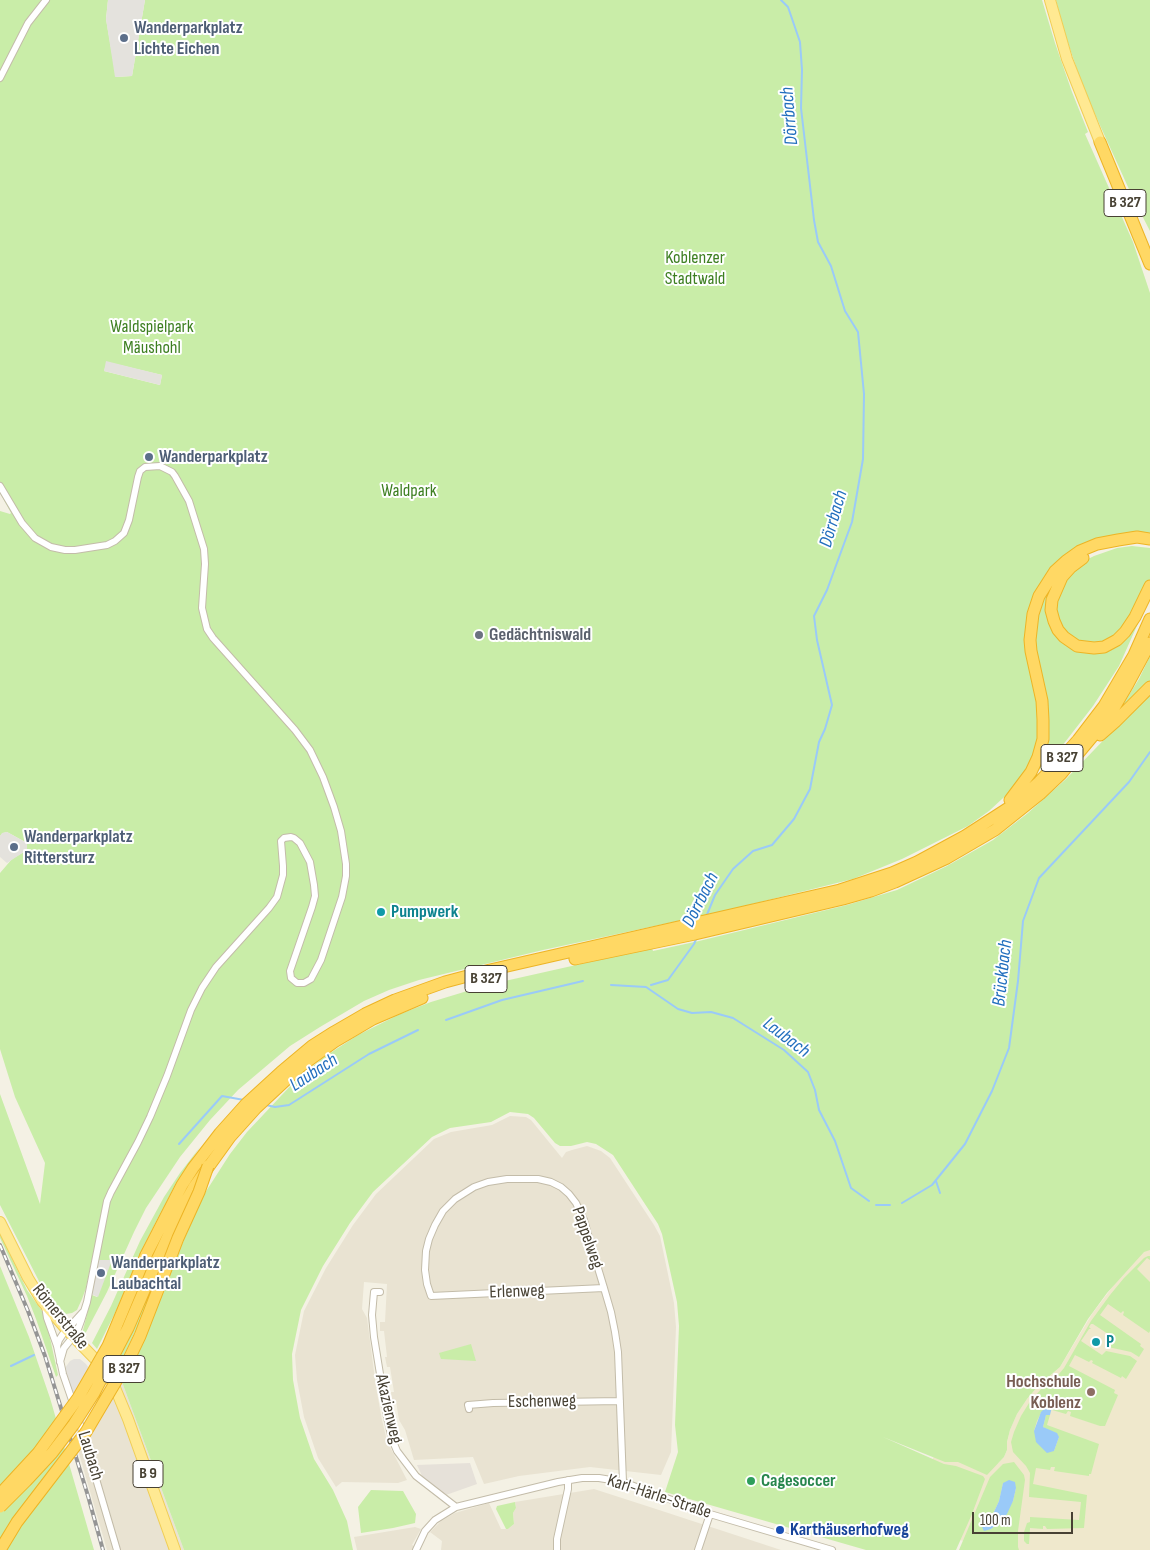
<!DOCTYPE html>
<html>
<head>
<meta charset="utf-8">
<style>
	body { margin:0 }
	#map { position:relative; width:1150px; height:1550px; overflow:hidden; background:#f4f1e4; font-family:"Sofia Sans Condensed",sans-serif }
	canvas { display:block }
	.scale { position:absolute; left:972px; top:1512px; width:101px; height:22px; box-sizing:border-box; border:2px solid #474133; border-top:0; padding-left:6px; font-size:15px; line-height:18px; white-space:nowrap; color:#474133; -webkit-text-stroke:4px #fff; paint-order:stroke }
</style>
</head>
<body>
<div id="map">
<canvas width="1150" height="1550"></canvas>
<div class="scale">100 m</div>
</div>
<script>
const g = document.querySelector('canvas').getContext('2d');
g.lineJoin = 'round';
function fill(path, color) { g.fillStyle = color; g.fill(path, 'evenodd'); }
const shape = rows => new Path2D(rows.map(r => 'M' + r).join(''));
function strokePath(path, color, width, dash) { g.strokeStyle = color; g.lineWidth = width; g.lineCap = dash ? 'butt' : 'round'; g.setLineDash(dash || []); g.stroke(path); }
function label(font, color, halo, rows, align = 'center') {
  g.font = font + ' "Sofia Sans Condensed",sans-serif'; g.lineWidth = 4; g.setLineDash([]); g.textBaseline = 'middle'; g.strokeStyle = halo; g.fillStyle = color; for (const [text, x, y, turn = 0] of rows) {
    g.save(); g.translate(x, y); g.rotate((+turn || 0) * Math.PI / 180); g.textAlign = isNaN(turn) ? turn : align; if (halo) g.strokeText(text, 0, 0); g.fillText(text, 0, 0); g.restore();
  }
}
fill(shape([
	[510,1116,526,1117,531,1120,562,1158,566,1152,572,1150,587,1146,601,1151,610,1158,654,1225,660,1236,674,1303,676,1327,671,1452,661,1475,590,1467,519,1476,484,1484,473,1457,414,1460,405,1430,399,1420,396,1401,392,1401,391,1392,394,1392,390,1367,387,1367,385,1357,387,1357,384,1331,380,1331,380,1322,385,1322,387,1284,364,1282,362,1309,367,1318,376,1387,382,1420,387,1441,407,1480,398,1483,342,1482,336,1487,318,1458,304,1417,297,1380,295,1355,304,1311,326,1268,353,1225,376,1194,434,1139,451,1132,492,1125],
	[122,1382,184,1550,107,1550,78,1450,103,1414],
	[594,1489,656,1509,781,1550,441,1550,442,1541,430,1532,441,1521,455,1513,489,1503,501,1529,508,1529,514,1524,513,1513,516,1508,515,1502],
	[415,1527,421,1529,412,1545,421,1550,357,1550,354,1537]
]), '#e9e3d2');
fill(shape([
	[470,1463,477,1484,446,1495,423,1478,417,1465]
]), '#e6e1d9');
fill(shape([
	[1150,1237,1150,1550,996,1550,960,1540,943,1516,910,1506,936,1452,998,1463,1004,1457,1007,1450,1007,1442,1010,1430,1017,1414,1027,1399,1039,1385,1060,1367,1092,1314]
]), '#efe8cc');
fill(shape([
	[0,0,108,0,106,19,116,77,132,76,145,0,1042,0,1055,43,1072,92,1088,132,1085,134,1133,242,1150,293,1150,534,1088,543,1032,608,1040,728,1032,761,1015,787,989,811,968,826,902,859,853,879,720,912,543,950,419,980,389,990,364,1001,320,1027,290,1046,238,1090,210,1120,180,1157,146,1208,134,1232,107,1292,84,1336,83,1330,92,1295,97,1297,98,1260,92,1259,86,1288,82,1299,77,1310,72,1313,66,1314,61,1312,40,1283,0,1205,0,1094,40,1204,45,1163,15,1097,0,1049,0,873,12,859,27,850,27,843,7,832,3,833,0,836,0,511,10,514,11,513,0,493],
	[107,362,162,375,160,385,104,371],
	[1056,0,1150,0,1150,231,1133,198,1084,90,1065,34],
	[1132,546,1150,548,1150,580,1147,587,1115,638,1089,646,1065,635,1055,611,1060,584,1084,561,1094,556,1117,548],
	[1059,576,1055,630,1093,651,1140,618,1140,619,1119,666,1093,706,1062,746,1038,771,1035,768,1041,755,1033,649,1041,598],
	[1150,656,1150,682,1117,714,1139,679],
	[1150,692,1150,1250,1144,1252,1107,1293,1088,1319,1060,1367,1039,1385,1027,1399,1017,1414,1010,1430,1007,1442,1007,1450,1004,1457,987,1475,958,1462,945,1462,883,1437,944,1464,956,1466,983,1476,985,1479,972,1514,956,1550,866,1550,665,1492,678,1452,675,1425,679,1326,677,1302,662,1234,658,1224,613,1155,596,1144,587,1142,571,1146,560,1146,555,1143,534,1118,528,1114,510,1112,491,1122,450,1128,432,1137,373,1192,350,1223,323,1266,301,1310,292,1354,293,1380,300,1418,314,1459,333,1490,347,1521,353,1550,184,1550,122,1382,203,1196,230,1154,247,1132,296,1080,324,1057,358,1035,400,1014,431,1002,487,985,652,948,653,951,699,941,847,905,897,890,947,866,993,840,1028,813,1066,779],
	[200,1147,176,1183,144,1245,115,1313,97,1349,92,1343,111,1306,140,1241,164,1197,180,1173],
	[0,1234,27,1290,45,1315,58,1375,56,1377,36,1319,27,1296,0,1238],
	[1148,1256,1150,1256,1150,1260,1147,1258,1137,1269,1150,1282,1150,1331,1149,1333,1123,1315,1124,1312,1123,1311,1121,1313,1108,1304,1100,1315,1141,1344,1140,1346,1144,1349,1139,1357,1131,1352,1108,1347,1114,1338,1093,1324,1091,1324,1089,1327,1091,1329,1089,1329,1081,1341,1102,1355,1106,1351,1130,1356,1137,1361,1126,1379,1122,1376,1121,1378,1092,1363,1093,1361,1091,1360,1089,1362,1075,1355,1069,1366,1115,1390,1114,1393,1118,1395,1105,1426,1100,1426,1070,1416,1071,1412,1068,1411,1066,1414,1052,1410,1052,1407,1054,1406,1059,1407,1061,1403,1048,1403,1048,1405,1041,1413,1037,1421,1034,1431,1054,1451,1059,1437,1043,1427,1046,1415,1050,1415,1047,1425,1099,1444,1091,1474,1089,1474,1089,1476,1054,1471,1055,1467,1051,1467,1050,1470,1036,1468,1033,1484,1087,1495,1084,1528,1047,1529,1045,1526,1043,1526,1043,1529,1030,1528,1029,1544,1027,1544,1024,1541,1024,1532,1027,1523,1030,1522,1030,1517,1079,1520,1081,1502,1029,1497,1030,1473,1026,1466,1013,1452,1011,1442,1014,1432,1021,1416,1029,1403,1042,1388,1059,1374,1064,1368,1091,1321,1110,1295,1124,1278,1144,1258],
	[163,1262,140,1321,117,1370,114,1367,137,1321],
	[0,1266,29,1337,50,1398,94,1550,0,1550],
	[471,1344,476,1361,441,1359,439,1353],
	[1014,1462,1024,1475,1025,1480,1018,1531,1018,1547,1019,1550,959,1550,990,1477,1003,1464],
	[1003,1483,1016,1488,1013,1501,999,1523,991,1529,984,1524,989,1520,993,1514,999,1501],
	[371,1490,403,1491,416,1514,415,1523,393,1528,361,1533,358,1507],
	[515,1502,516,1508,513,1513,514,1524,508,1529,506,1529,496,1509,497,1506]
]), '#c9eda8');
fill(shape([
	[108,0,145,0,132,76,115,77,106,19],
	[106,361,162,375,160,385,104,371],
	[7,832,27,843,27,850,7,863,0,857,0,836,2,833],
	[98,1260,112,1260,98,1297,91,1294],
	[74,1359,80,1359,86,1364,103,1388,80,1410,67,1378,65,1368,70,1361]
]), '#e4e2dd');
fill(shape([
	[1054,1397,1060,1401,1061,1406,1052,1407,1050,1415,1046,1415,1043,1427,1057,1433,1059,1437,1054,1451,1047,1453,1036,1442,1034,1431,1041,1412,1048,1405,1047,1402,1050,1398],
	[1009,1480,1015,1482,1016,1488,1013,1501,1007,1514,999,1523,991,1529,984,1531,982,1527,984,1524,989,1520,993,1514,999,1501,1003,1483]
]), '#9acaf8');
strokePath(shape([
	[706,917,715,895,733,869,753,851,772,845,794,819,810,789,819,742,825,729,832,705,817,640,814,616,827,590,852,522,863,459,864,394,858,332,845,311,831,266,818,242,814,220,801,108,802,70,800,42,788,7,781,0],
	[611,985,646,987,678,1009,692,1013,711,1012,733,1018,784,1050,808,1072,815,1090,819,1110,835,1141,851,1188,869,1201],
	[651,985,668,980,694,944,697,937],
	[446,1020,502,1000,583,981],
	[266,1105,275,1107,289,1105,369,1054,418,1030],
	[179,1144,222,1096,244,1100],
	[936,1181,940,1193],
	[902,1203,932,1185,965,1144,992,1091,1009,1048,1018,981,1023,921,1039,878,1129,782,1150,752],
	[876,1205,890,1205],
	[11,1366,34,1355]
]), '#9acaf8', 2);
const street = shape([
	[0,78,28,23,46,0],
	[0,486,22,523,35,538,51,547,65,550,75,550,107,545,115,541,124,533,129,520,138,477,140,471,145,467,160,466,172,472,175,476,189,501,204,549,205,564,202,608,207,629,213,638,295,730,310,750,323,777,334,807,341,831,346,864,346,876,342,897,321,960,311,979,304,983,297,983,291,978,290,971,312,907,315,896,314,885,310,862,300,843,294,838,291,837,284,838,281,841,283,866,283,875,277,897,269,908,216,967,202,988,191,1010,167,1076,150,1117,138,1142,111,1192,107,1201,87,1302,81,1321,77,1332,64,1348,60,1362],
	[604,1288,431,1296,427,1284,425,1270,426,1251,429,1239,435,1225,443,1211,455,1199,474,1187,488,1182,507,1179,538,1179,551,1182,561,1187,569,1194,576,1203,584,1220,591,1245,604,1288,611,1312,615,1332,618,1352,623,1482],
	[380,1292,374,1292,372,1315,374,1337,387,1417,392,1439,397,1451,416,1476,456,1507],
	[45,1306,47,1318,57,1346,63,1374,74,1406],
	[57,1346,59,1340,63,1334,83,1312],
	[469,1409,468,1405,493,1403,620,1401],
	[78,1418,117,1550],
	[416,1550,425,1531,435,1520,456,1507,558,1482,582,1478,599,1478,623,1482,710,1514,832,1550],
	[557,1550,557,1539,568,1489,568,1480],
	[698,1550,710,1514]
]);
const primary = shape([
	[1050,0,1067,59,1100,142],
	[0,1222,28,1278,42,1301,66,1329,96,1360,113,1383,128,1419,175,1550]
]);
const highway = shape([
	[1100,142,1150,264],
	[1083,558,1071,567,1062,577,1052,600,1051,610,1054,621,1058,630,1064,637,1077,646,1094,648,1104,647,1117,640,1125,632,1135,617,1150,586],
	[1100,735,1116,721,1150,687],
	[1010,800,1031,772,1038,757,1043,739,1043,720,1042,701,1031,651,1030,640,1033,614,1039,596,1055,571,1066,561,1080,551,1097,544,1118,540,1137,537,1150,539],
	[575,959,695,934,843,899,871,891,895,882,947,858,995,830,1040,794,1061,774,1097,731,1114,708,1128,684,1150,643],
	[146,1255,182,1185,193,1168,220,1133,246,1104,281,1072,312,1046,334,1032,365,1014,395,1000,445,982,490,970,840,890,892,873,917,862,965,836,1013,805,1039,782,1062,758,1078,740,1104,706,1134,655,1150,619],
	[157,1260,177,1217,194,1187,230,1137,256,1108,301,1066,334,1042,373,1019,422,998]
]);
strokePath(street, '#c3bca9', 8);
strokePath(primary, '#f0ce56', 12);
strokePath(highway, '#edb425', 13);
strokePath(street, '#fff', 6);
strokePath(primary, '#ffe992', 10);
strokePath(highway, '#ffd864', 11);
const rail = shape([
	[0,1245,28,1311,45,1356,88,1496,103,1550]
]);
strokePath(rail, '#959595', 4);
strokePath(rail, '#fff', 2, [5.5]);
const highwayBridge = shape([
	[0,1494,38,1453,78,1398,108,1346,146,1255],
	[0,1507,26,1481,52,1453,74,1424,94,1393,128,1328,157,1260],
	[0,1550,17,1522,86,1432,128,1361,140,1336,178,1238,199,1192,208,1166]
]);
strokePath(highwayBridge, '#edb425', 13, []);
strokePath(highwayBridge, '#ffd864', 11);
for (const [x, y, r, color] of [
	[124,38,5,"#5c6f8a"],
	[149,457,5,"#5c6f8a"],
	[479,635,5,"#6b7280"],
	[14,847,5,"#5c6f8a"],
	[381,912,5,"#0f9aa8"],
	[101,1273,5,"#5c6f8a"],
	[1096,1342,5,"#0f9aa8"],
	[1091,1392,5,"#8d6e63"],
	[751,1481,5,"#2e9e5b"],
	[780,1530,5,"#1a4fb4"]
]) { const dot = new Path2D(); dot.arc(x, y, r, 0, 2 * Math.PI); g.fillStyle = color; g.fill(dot); strokePath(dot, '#fff', 2); }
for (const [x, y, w] of [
	[1125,203,42],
	[1062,758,42],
	[486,979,42],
	[124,1369,42],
	[148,1474,30]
]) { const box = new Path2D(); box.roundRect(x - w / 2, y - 13.5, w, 27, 4); g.fillStyle = '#fff'; g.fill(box); strokePath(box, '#474133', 1); }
label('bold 16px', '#474133', null, [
	["B 327",1125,203],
	["B 327",1062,758],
	["B 327",486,979],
	["B 327",124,1369],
	["B 9",148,1474]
]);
label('bold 18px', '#4e5e75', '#fff', [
	["Wanderparkplatz",134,28],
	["Lichte Eichen",134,49],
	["Wanderparkplatz",159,457],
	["Wanderparkplatz",24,837],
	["Rittersturz",24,858],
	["Wanderparkplatz",111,1263],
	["Laubachtal",111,1284]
], 'left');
label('18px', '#3d7f21', '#fff', [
	["Koblenzer",695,258],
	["Stadtwald",695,279],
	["Waldspielpark",152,327],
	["Mäushohl",152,348],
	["Waldpark",409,491]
]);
label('bold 18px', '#5b616d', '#fff', [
	["Gedächtniswald",489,635]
], 'left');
label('bold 18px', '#0d838f', '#fff', [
	["Pumpwerk",391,912],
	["P",1106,1342]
], 'left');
label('18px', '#474133', '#fff', [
	["Pappelweg",587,1238,71],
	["Erlenweg",517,1292,-2],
	["Römerstraße",60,1317,51],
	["Eschenweg",542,1402,-1],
	["Akazienweg",388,1409,77],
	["Laubach",90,1456,73],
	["Karl-Härle-Straße",659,1497,18]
]);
label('bold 18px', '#785e54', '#fff', [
	["Hochschule",1081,1382],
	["Koblenz",1081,1403]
], 'right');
label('bold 18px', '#27864d', '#fff', [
	["Cagesoccer",761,1481]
], 'left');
label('bold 18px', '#164399', '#fff', [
	["Karthäuserhofweg",790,1530]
], 'left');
label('italic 19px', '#226fbe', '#fff', [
	["Dörrbach",790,116,-95],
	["Dörrbach",834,519,-74],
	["Dörrbach",701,900,-63],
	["Brückbach",1003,973,-84],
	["Laubach",786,1038,37],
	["Laubach",314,1073,-33]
]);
</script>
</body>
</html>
